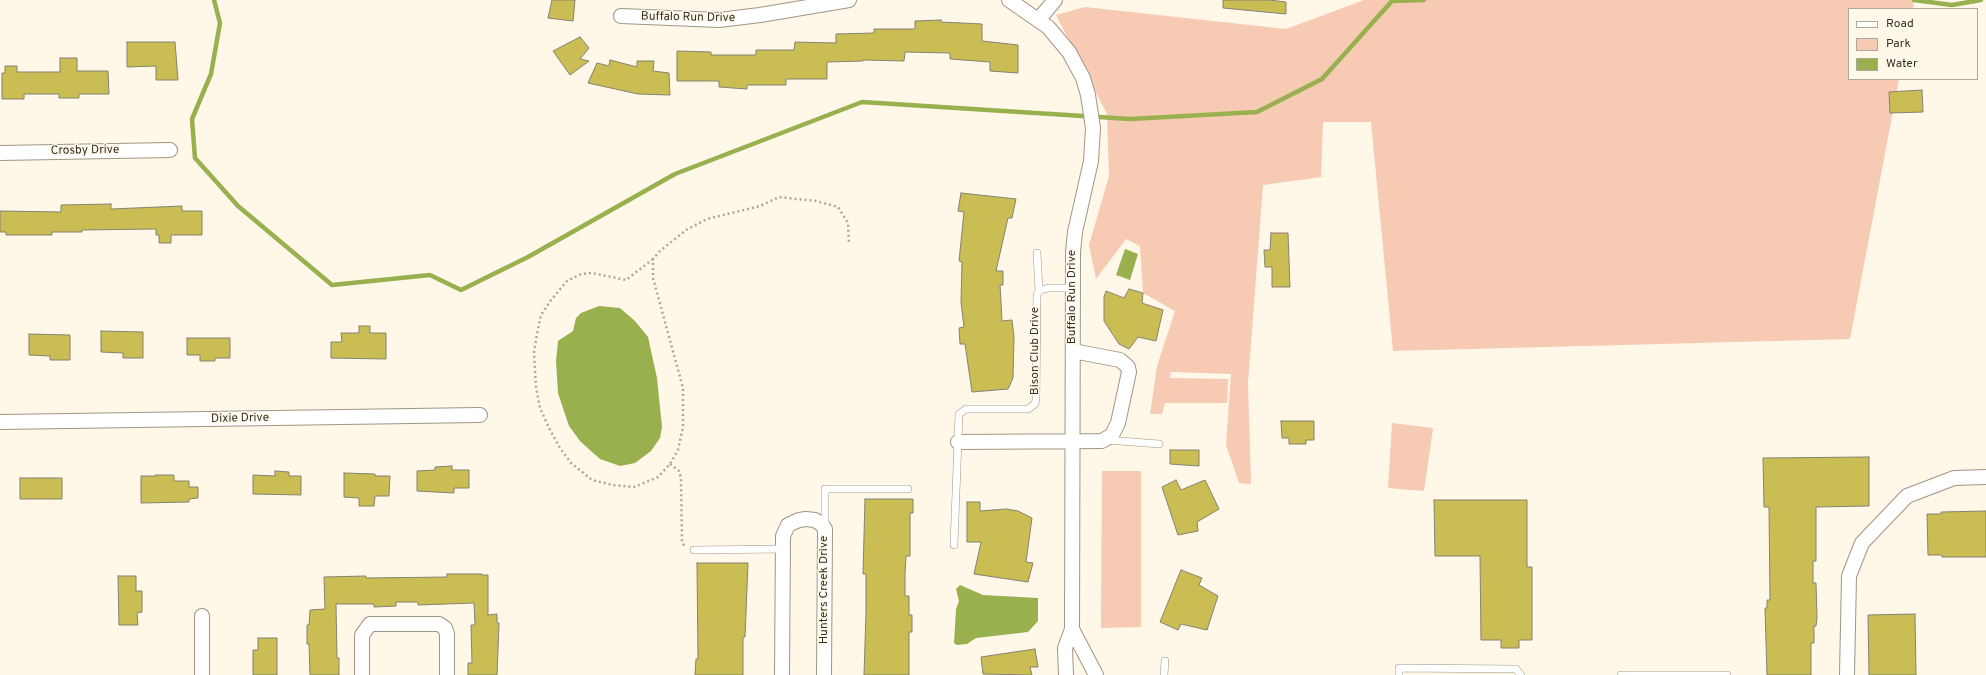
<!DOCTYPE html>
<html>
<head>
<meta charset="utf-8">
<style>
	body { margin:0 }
	#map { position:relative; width:1986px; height:675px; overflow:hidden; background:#fff7e7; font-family:Overpass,sans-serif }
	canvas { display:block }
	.legend { position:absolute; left:1848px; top:8px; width:130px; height:72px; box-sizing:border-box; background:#fff7e7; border:1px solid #aea89b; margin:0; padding:5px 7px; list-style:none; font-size:12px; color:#353129 }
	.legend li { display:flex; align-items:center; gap:8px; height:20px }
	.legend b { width:20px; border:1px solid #aea89b }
</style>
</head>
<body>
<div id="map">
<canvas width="1986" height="675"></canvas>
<ul class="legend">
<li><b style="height:5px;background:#fff"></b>Road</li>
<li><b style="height:11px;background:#f7cab4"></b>Park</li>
<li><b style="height:11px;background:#99b04f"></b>Water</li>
</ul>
</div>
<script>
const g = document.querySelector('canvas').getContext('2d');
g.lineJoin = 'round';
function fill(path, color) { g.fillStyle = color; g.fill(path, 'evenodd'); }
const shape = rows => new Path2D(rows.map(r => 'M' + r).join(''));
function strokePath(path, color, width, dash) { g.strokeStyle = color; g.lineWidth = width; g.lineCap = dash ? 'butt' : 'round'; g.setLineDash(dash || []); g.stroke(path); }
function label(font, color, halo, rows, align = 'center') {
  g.font = font + ' Overpass,sans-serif'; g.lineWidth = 3; g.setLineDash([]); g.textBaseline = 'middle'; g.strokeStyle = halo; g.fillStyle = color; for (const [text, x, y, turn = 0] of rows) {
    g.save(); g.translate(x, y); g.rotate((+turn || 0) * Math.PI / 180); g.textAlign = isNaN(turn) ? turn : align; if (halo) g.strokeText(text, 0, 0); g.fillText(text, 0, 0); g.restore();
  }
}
fill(shape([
	[1364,0,1914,0,1913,9,1849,9,1849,79,1899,79,1850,339,1393,351,1371,122,1323,122,1321,177,1263,185,1248,383,1251,484,1239,483,1226,445,1231,374,1171,372,1170,378,1228,379,1227,403,1165,403,1162,414,1150,414,1157,366,1175,311,1143,293,1140,246,1126,239,1096,279,1089,245,1109,176,1107,114,1056,15,1085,7,1286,29],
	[1392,423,1433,428,1424,491,1388,488],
	[1102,471,1141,471,1141,627,1101,628]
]), '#f7cab4');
fill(shape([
	[1125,249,1138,254,1130,280,1116,275],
	[599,306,620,308,635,321,648,337,657,378,662,427,660,438,651,451,635,463,620,466,600,459,592,452,580,441,569,426,558,393,556,361,558,341,573,331,576,318,581,313],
	[960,585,983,595,1038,598,1038,621,1028,632,976,638,967,644,957,645,954,643,956,609,959,601,956,589]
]), '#99b04f');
strokePath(shape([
	[214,0,220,23,211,74,192,119,195,158,238,206,332,285,430,275,461,290,528,257,675,174,862,102,1130,119,1257,112,1322,79,1392,1,1424,0],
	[1914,0,1952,5,1981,0]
]), '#99b04f', 4.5);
const building = shape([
	[552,0,575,0,573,21,548,18,552,0],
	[1223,0,1269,0,1286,2,1286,14,1223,8,1223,0],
	[941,20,941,22,982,24,982,41,1018,45,1018,73,990,71,990,62,950,59,950,53,905,52,904,61,863,60,863,61,827,62,827,79,786,79,786,85,747,85,747,89,719,87,719,81,677,81,677,51,711,52,711,55,756,55,756,50,794,50,795,42,836,43,836,34,874,33,874,29,915,29,915,21,941,20],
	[580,37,589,48,580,59,589,61,570,75,553,51,580,37],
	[127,42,175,42,178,80,156,80,156,66,127,67,127,42],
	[60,58,77,58,77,71,108,71,109,94,79,94,79,98,59,98,59,94,24,94,24,99,2,99,2,73,5,73,5,66,17,66,17,72,60,72,60,58],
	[610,60,637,67,637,61,654,61,653,71,669,73,670,95,638,94,588,83,597,63,609,66,610,60],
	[1922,90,1923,112,1890,113,1889,92,1922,90],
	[961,193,1016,199,1012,218,1008,218,996,271,1003,271,1003,285,1000,285,1002,321,1012,320,1014,337,1013,378,1008,389,972,392,965,344,960,344,959,328,964,327,961,302,962,262,959,261,964,212,958,211,961,193],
	[111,204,111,209,182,206,182,211,202,211,202,235,171,235,171,243,159,243,159,235,156,235,156,229,82,230,82,232,52,232,52,235,6,235,6,232,0,232,0,211,61,212,61,205,111,204],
	[1271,233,1288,233,1290,287,1272,287,1272,267,1265,267,1264,250,1270,250,1271,233],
	[1129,289,1143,293,1142,303,1163,310,1156,341,1138,337,1129,349,1119,344,1104,321,1104,297,1106,291,1124,298,1129,289],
	[359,326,370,326,370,333,386,333,386,359,331,358,331,342,342,342,341,333,359,333,359,326],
	[101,331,143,332,143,358,123,358,123,353,101,352,101,331],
	[29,334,70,335,70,360,50,360,50,356,29,355,29,334],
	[187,338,230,338,230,358,215,358,215,361,200,361,200,355,187,355,187,338],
	[1281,421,1314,421,1314,440,1306,440,1306,444,1289,444,1289,438,1282,438,1281,421],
	[1170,450,1199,450,1199,466,1170,464,1170,450],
	[1869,457,1869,506,1816,507,1816,561,1813,561,1813,583,1816,583,1817,618,1816,626,1814,626,1814,643,1811,643,1811,675,1767,675,1765,608,1767,608,1767,600,1770,600,1769,507,1764,507,1763,458,1869,457],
	[452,466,452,470,469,470,469,488,454,488,454,493,417,491,417,471,435,470,435,467,452,466],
	[275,471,289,472,289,476,301,476,301,495,253,494,253,475,275,476,275,471],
	[344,473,375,474,375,476,390,476,389,496,375,496,374,506,359,506,359,498,344,497,344,473],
	[156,475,174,475,174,481,189,481,189,487,198,487,198,498,189,499,189,502,141,503,141,476,156,476,156,475],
	[20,478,62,478,62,499,20,499,20,478],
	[1176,480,1181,490,1205,480,1219,509,1197,522,1198,531,1178,535,1162,487,1176,480],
	[865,499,913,499,913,513,910,513,910,556,906,556,905,574,905,596,909,596,909,615,912,615,912,632,909,632,909,675,864,675,866,613,866,574,863,574,865,499],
	[1434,500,1527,500,1527,567,1532,567,1532,640,1519,640,1519,648,1501,648,1501,640,1481,640,1480,556,1435,556,1434,500],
	[967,502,980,502,980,511,1006,509,1018,511,1032,518,1026,562,1033,563,1028,582,974,574,981,542,967,542,967,502],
	[1986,511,1986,557,1942,557,1942,555,1928,555,1927,514,1941,514,1941,512,1986,511],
	[697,563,748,563,745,637,743,637,743,675,695,675,696,659,698,659,697,563],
	[1181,570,1202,578,1199,585,1218,596,1207,630,1181,624,1178,630,1160,622,1181,570],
	[447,574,482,574,482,575,488,575,488,615,497,614,497,623,499,623,497,675,468,675,468,663,472,663,471,625,475,625,474,603,418,605,418,602,396,602,396,606,374,607,374,604,336,604,337,658,339,658,339,675,310,675,309,644,307,644,307,625,309,625,310,610,325,609,324,577,366,576,366,578,447,577,447,574],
	[118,576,136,576,136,591,142,591,142,612,137,613,138,625,119,625,118,576],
	[1915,614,1916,675,1869,675,1868,615,1915,614],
	[258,638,277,638,277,675,253,675,253,650,258,650,258,638],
	[1035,649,1038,667,1030,667,1032,675,983,674,981,657,1035,649]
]);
fill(building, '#c9bd54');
strokePath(building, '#858370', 1);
const service = shape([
	[1037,253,1039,291],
	[1107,440,1159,444],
	[825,526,825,489,908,489],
	[954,545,959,414,966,409,1028,409,1035,404,1036,400,1037,294,1041,290,1048,288,1073,288],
	[694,550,782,549],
	[1164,675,1165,661],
	[1399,675,1399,668,1516,669,1521,675],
	[1621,675,1727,675]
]);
const minor = shape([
	[1009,0,1048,27,1069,52,1083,78,1088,95,1093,128,1091,161,1075,232,1073,252,1072,629,1065,648,1066,675],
	[621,16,719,20,760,15,849,0],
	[1039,19,1055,0],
	[0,153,170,150],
	[0,422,480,415],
	[958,442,1102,441,1112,435,1118,423,1129,372,1128,367,1120,360,1073,351],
	[202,616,202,675],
	[1072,629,1096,675],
	[362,675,362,635,370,624,439,624,445,628,447,634,447,675],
	[782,675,783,536,788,525,799,520,806,519,815,520,821,524,825,529,824,675],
	[1847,675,1849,576,1862,543,1907,496,1954,478,1986,477]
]);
strokePath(service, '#9f9684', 8);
strokePath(minor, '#9f9684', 16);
strokePath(shape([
	[653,259,626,280,592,273,581,274,567,281,551,300,541,315,537,334,534,352,536,387,540,408,549,428,560,448,571,463,592,480,613,485,634,487,658,477,670,464,678,450,683,427,683,388,653,278,653,259,660,251,686,230,707,219,760,206,779,197,816,201,838,207,848,223,849,243],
	[670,464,679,471,681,478,682,543,685,546]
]), '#aea79b', 2.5, [2, 3]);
strokePath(service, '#fff', 7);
strokePath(minor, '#fff', 14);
label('12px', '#353129', '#fff7e7', [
	["Buffalo Run Drive",688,18,1],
	["Crosby Drive",85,151,-1],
	["Buffalo Run Drive",1073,297,-90],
	["Bison Club Drive",1036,351,-90],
	["Dixie Drive",240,419,-1],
	["Hunters Creek Drive",825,590,-90]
]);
</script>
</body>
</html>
